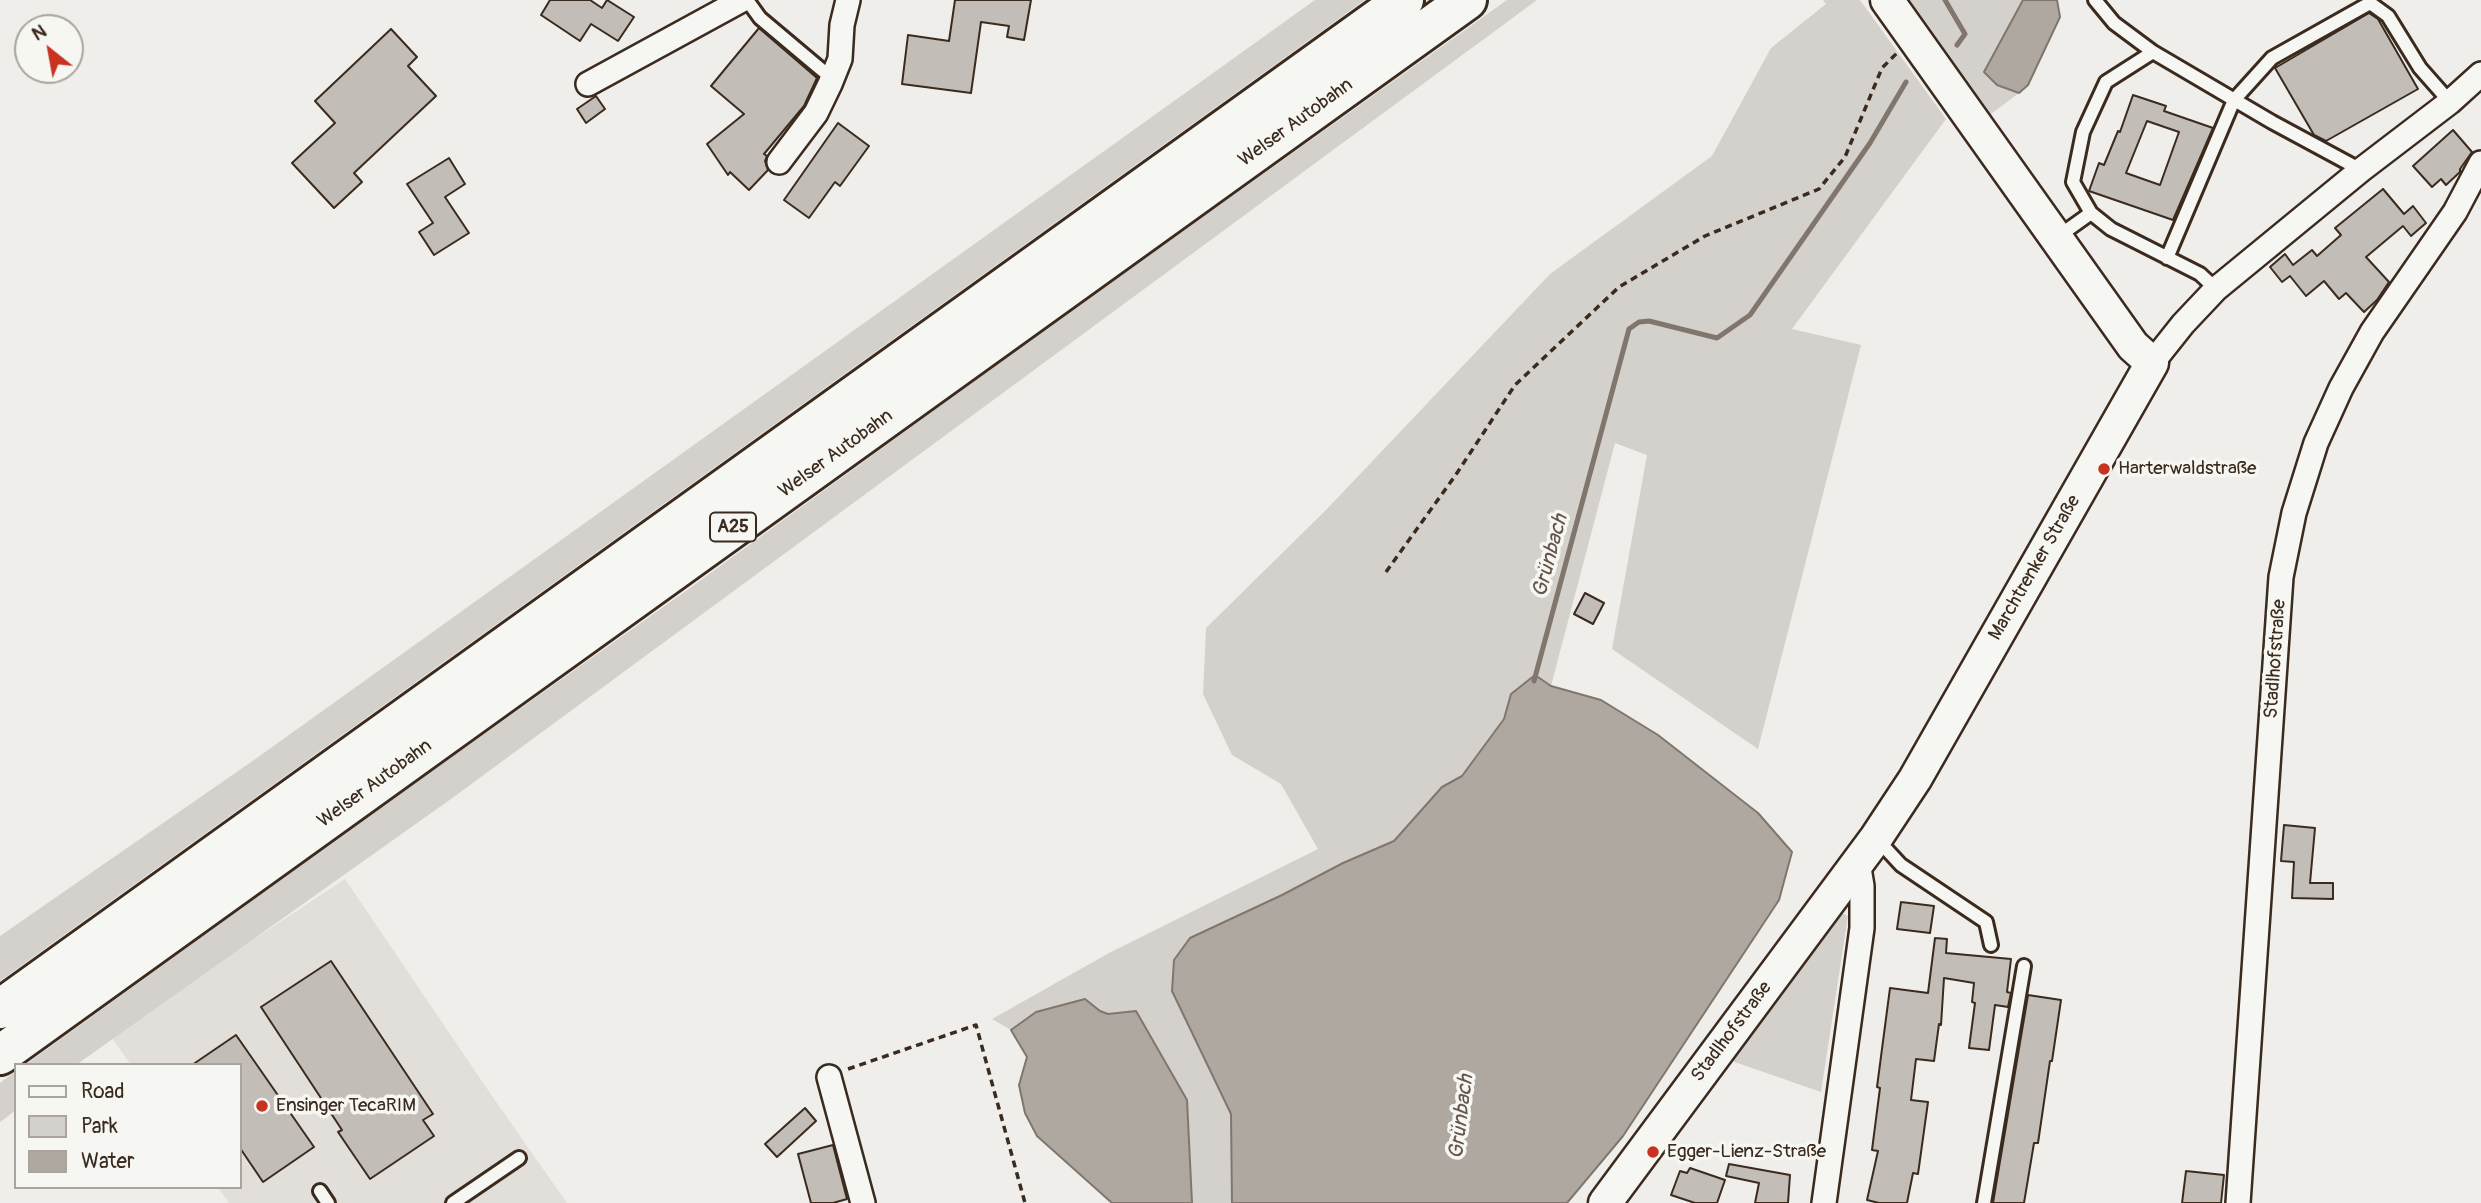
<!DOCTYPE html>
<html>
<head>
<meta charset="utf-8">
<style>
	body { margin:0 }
	#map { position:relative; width:2481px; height:1203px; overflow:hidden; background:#efeeea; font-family:Pangolin,sans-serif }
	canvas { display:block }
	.legend { position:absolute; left:14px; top:1063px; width:228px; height:126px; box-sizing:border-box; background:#f6f6f2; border:2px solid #aba49d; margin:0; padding:9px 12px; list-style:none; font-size:21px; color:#3b2a1e }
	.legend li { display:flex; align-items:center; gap:14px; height:35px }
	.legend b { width:35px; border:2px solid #aba49d }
	.north { position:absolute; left:14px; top:14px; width:70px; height:70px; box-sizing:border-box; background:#f6f6f2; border:2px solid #aba49d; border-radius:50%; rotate:329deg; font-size:19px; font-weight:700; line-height:28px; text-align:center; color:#3b2a1e }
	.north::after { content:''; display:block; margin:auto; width:24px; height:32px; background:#c8321e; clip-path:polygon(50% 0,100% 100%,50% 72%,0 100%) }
</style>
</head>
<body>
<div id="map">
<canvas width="2481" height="1203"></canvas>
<ul class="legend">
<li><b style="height:9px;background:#f6f6f2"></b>Road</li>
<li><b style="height:19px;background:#d4d1cc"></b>Park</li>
<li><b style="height:19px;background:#afa8a1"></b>Water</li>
</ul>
<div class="north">N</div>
</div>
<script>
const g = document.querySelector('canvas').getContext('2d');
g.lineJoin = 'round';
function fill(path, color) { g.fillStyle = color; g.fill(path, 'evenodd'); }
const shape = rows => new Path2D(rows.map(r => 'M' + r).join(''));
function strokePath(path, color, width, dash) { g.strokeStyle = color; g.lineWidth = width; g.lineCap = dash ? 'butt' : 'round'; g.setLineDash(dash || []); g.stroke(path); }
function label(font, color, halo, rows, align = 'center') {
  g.font = font + ' Pangolin,sans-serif'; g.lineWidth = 7; g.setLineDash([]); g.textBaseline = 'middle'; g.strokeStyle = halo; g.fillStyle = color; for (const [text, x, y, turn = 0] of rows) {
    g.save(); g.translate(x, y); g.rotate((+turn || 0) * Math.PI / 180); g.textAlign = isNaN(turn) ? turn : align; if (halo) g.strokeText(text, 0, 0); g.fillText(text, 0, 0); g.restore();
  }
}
fill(shape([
	[345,879,492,1096,567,1203,229,1203,218,1187,240,1187,240,1065,131,1065,112,1038,230,955]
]), '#e2dfdb');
fill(shape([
	[1315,0,1365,0,0,981,0,936,254,760],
	[1507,0,1537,0,451,799,76,1065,25,1065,366,818,690,588,1035,337],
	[1823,0,1860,0,1946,119,1792,329,1861,345,1758,749,1612,649,1647,455,1615,443,1551,686,1511,694,1504,719,1462,776,1442,787,1394,841,1343,863,1282,895,1172,991,1231,1114,1232,1203,1192,1203,1187,1100,1108,1014,1100,1011,1085,999,1036,1012,1011,1030,992,1019,1109,953,1318,849,1281,784,1232,755,1203,694,1206,628,1325,511,1550,274,1712,156,1771,48,1826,4],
	[1908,0,2023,0,1984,72,1997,85,2019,93,1987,117,1962,76],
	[1838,911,1848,916,1821,1092,1726,1059],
	[16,1071,16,1110,0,1122,0,1083]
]), '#d4d1cc');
const water = shape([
	[2023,0,2057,0,2060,17,2028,85,2019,93,1997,85,1984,72,2023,0],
	[1535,675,1551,686,1601,700,1658,735,1758,813,1792,852,1779,900,1623,1136,1567,1203,1232,1203,1231,1114,1172,991,1174,960,1190,938,1282,895,1343,863,1394,841,1442,787,1462,776,1504,719,1511,694,1535,675],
	[1085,999,1100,1011,1108,1014,1136,1011,1187,1100,1192,1203,1112,1203,1037,1136,1025,1113,1019,1085,1027,1057,1011,1030,1036,1012,1085,999]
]);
fill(water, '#afa8a1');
strokePath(water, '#81766d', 2);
strokePath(shape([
	[1945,0,1965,34,1957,45],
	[1534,681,1629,329,1639,322,1649,321,1717,338,1750,315,1870,143,1906,82]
]), '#81766d', 5);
const building = shape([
	[550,0,590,0,602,8,607,0,634,17,618,41,591,24,580,41,541,15,550,0],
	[955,0,1031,0,1024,40,1007,37,1009,26,981,22,971,93,902,84,908,35,949,41,955,0],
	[2369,13,2378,19,2418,89,2326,141,2314,135,2275,68,2369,13],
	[759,28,817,78,804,106,764,154,767,156,765,161,768,170,749,190,730,172,728,175,707,144,744,114,711,86,759,28],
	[391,29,417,57,408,66,436,96,354,173,362,182,334,208,292,163,335,123,315,101,391,29],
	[2133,95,2166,106,2164,111,2213,128,2173,220,2089,191,2099,163,2104,165,2118,131,2120,132,2133,95],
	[2147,121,2179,132,2160,185,2126,173,2147,121],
	[596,96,605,109,586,123,577,109,596,96],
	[838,123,869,146,840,186,835,182,809,218,784,200,838,123],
	[2453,130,2472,152,2460,169,2460,172,2446,185,2441,179,2432,187,2413,166,2453,130],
	[449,158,465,184,445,197,469,233,434,255,419,232,433,223,407,184,449,158],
	[2383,189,2404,214,2413,206,2426,223,2411,236,2403,226,2366,257,2389,282,2377,300,2364,312,2346,293,2339,299,2324,281,2306,296,2290,276,2282,282,2270,267,2285,254,2293,265,2312,250,2317,256,2341,235,2335,228,2383,189],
	[1585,593,1604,603,1593,624,1574,614,1585,593],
	[2284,825,2315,828,2310,883,2333,883,2333,899,2292,898,2294,862,2281,861,2284,825],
	[1901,902,1934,906,1930,933,1897,929,1901,902],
	[1935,938,1947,939,1946,953,2011,959,2007,992,2011,993,2008,1007,1995,1005,1989,1050,1969,1048,1975,1003,1972,1002,1974,983,1944,978,1941,1025,1939,1024,1934,1061,1916,1059,1911,1100,1928,1102,1918,1174,1913,1173,1907,1203,1879,1203,1867,1200,1878,1151,1872,1150,1880,1088,1877,1087,1890,988,1928,993,1935,938],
	[331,961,433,1114,423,1120,434,1136,370,1179,338,1132,342,1130,261,1007,331,961],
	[2028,995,2061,1000,2052,1061,2050,1061,2038,1143,2034,1143,2024,1203,1993,1203,2028,995],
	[236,1035,314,1147,263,1182,240,1148,240,1065,192,1065,236,1035],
	[805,1108,816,1121,777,1157,765,1144,805,1108],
	[833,1145,847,1199,833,1203,811,1203,798,1154,833,1145],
	[1729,1164,1790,1175,1788,1203,1755,1203,1759,1183,1726,1176,1729,1164],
	[1690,1168,1725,1180,1717,1203,1695,1203,1671,1195,1680,1171,1687,1173,1690,1168],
	[2186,1171,2224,1175,2221,1203,2182,1203,2186,1171]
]);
fill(building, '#c2bdb7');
strokePath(building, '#3b2a1e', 2);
const lane = shape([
	[747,0,760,18,823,71,834,75],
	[2095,0,2114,23,2153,52,2272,122,2361,170],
	[2153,52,2106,82,2083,132,2073,182,2091,213,2111,229,2200,274,2216,289],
	[2056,238,2091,213],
	[2167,258,2234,100,2272,58,2370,3,2388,16,2420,68,2450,102],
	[1876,838,1901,865,1986,922,1991,945],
	[320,1191,328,1203],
	[453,1203,519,1158],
	[1984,1203,2024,966]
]);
const street = shape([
	[588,84,742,0],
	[779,162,816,113,830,84,840,59,842,25,848,0],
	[2152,363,2183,324,2216,289,2361,170,2450,102,2481,74],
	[829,1077,863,1203],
	[1824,1203,1862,928,1862,886,1858,862],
	[2238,1203,2281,577,2294,513,2316,443,2341,388,2372,332,2455,212,2481,163]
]);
const secondary = shape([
	[1605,1203,1876,838,1915,779,2152,363,2133,346,1887,0]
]);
const highway = shape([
	[0,1009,1404,0],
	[0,1055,1467,0]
]);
strokePath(lane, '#3b2a1e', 18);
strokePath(street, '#3b2a1e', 28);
strokePath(secondary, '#3b2a1e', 37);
strokePath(highway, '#3b2a1e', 44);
strokePath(shape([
	[1386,572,1455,476,1515,385,1619,287,1705,236,1819,189,1845,157,1882,68,1897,53],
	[848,1069,976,1025,1025,1203]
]), '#3b2a1e', 3.5, [7, 5]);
strokePath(lane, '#f6f6f2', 12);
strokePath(street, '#f6f6f2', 23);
strokePath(secondary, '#f6f6f2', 32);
strokePath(highway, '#f6f6f2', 38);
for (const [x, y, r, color] of [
	[2104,469,7,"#c8321e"],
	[262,1106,7,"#c8321e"],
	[1653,1152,7,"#c8321e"]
]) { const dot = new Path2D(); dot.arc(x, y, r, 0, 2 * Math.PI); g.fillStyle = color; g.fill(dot); strokePath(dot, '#f6f6f2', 2.5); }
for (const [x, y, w] of [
	[733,527,46]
]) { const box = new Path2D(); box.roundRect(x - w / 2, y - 14.5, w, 29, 5); g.fillStyle = '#f6f6f2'; g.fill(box); strokePath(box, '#3b2a1e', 2); }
label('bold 18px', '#3b2a1e', null, [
	["A25",733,527]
]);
label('19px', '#3b2a1e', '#f6f6f2', [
	["Welser Autobahn",1296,123,-36],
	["Welser Autobahn",836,454,-36],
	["Marchtrenker Straße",2035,568,-60],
	["Stadlhofstraße",2276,659,-86],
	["Welser Autobahn",375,784,-36],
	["Stadlhofstraße",1732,1032,-53]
]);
label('19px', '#3b2a1e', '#f6f6f2', [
	["Harterwaldstraße",2118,469],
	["Ensinger TecaRIM",276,1106],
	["Egger-Lienz-Straße",1667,1152]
], 'left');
label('italic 21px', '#64564c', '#f6f6f2', [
	["Grünbach",1551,556,-75],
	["Grünbach",1462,1117,-83]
]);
</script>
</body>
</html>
